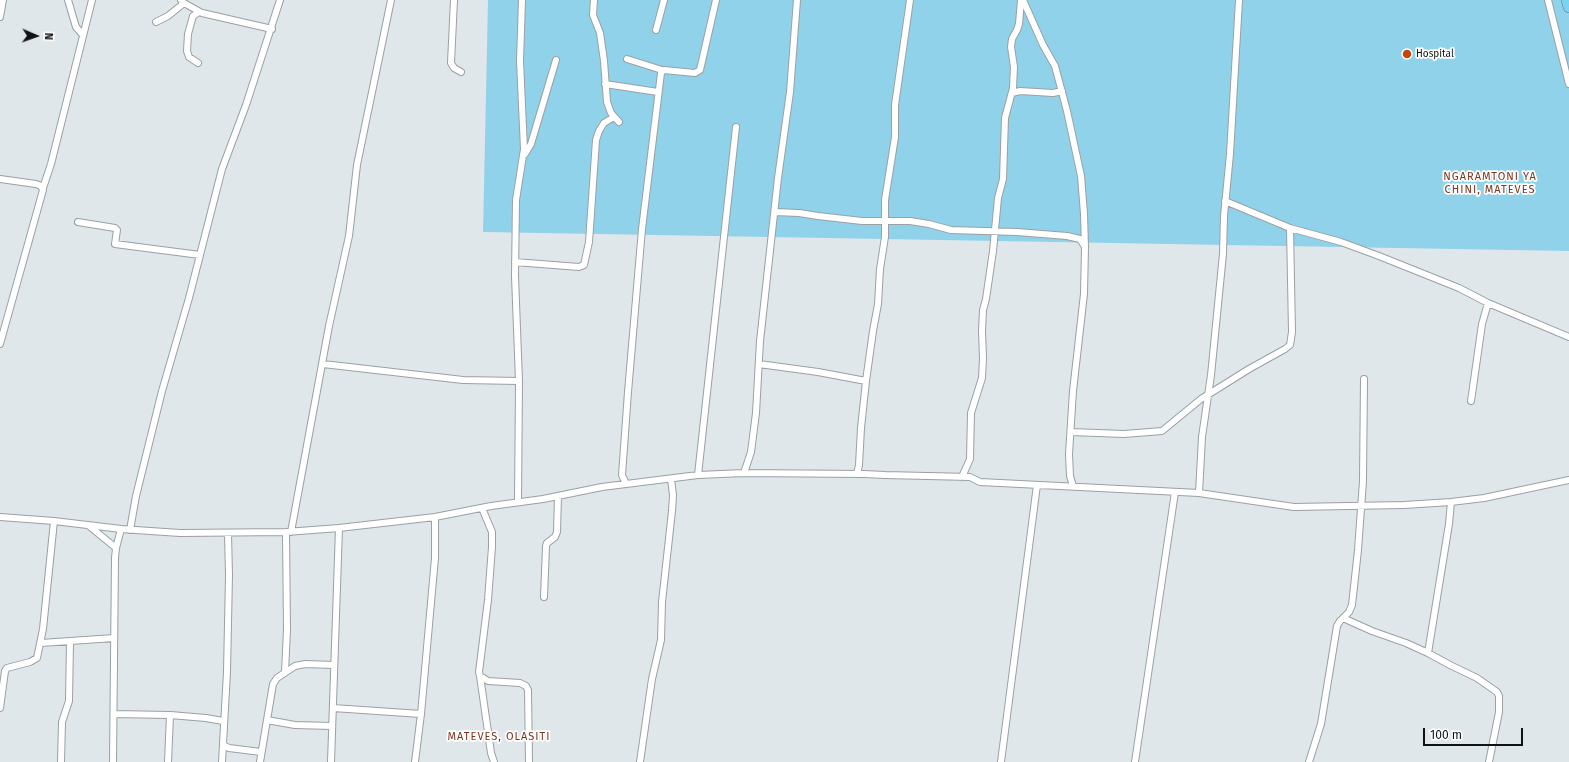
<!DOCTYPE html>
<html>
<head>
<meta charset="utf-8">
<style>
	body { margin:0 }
	#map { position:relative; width:1569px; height:762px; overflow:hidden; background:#e0e7ea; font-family:"Fira Sans",sans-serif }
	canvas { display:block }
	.north { position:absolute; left:16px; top:16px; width:40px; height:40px; -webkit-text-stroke:3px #fff; paint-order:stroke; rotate:92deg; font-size:11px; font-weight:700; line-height:16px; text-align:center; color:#101213 }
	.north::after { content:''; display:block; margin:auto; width:14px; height:18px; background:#101213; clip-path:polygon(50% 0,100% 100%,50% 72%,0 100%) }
	.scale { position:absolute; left:1423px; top:728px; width:100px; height:18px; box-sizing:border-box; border:2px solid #101213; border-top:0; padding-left:5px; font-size:12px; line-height:14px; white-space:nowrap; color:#101213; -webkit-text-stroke:3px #fff; paint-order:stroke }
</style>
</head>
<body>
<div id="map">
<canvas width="1569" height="762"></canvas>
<div class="north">N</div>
<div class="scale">100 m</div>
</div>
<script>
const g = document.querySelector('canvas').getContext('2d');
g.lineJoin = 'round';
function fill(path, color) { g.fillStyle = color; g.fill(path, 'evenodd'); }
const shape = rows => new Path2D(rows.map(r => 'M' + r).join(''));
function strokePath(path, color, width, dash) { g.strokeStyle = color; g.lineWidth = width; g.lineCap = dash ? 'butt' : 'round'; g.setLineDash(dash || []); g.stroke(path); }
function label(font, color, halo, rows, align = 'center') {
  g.font = font + ' "Fira Sans",sans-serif'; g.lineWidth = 3.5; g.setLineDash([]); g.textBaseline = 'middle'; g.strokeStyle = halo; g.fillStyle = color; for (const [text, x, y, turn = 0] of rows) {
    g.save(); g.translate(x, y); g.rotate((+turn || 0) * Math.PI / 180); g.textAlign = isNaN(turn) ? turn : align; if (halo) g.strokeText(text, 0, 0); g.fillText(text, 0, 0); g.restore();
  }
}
fill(shape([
	[488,0,1569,0,1569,251,483,232]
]), '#91d2eb');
const minor = shape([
	[68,0,76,27,83,35],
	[181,0,184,3,202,13,272,29],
	[454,0,451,63,454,68,461,72],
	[594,0,593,15,600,33,604,61,607,102,611,113,619,122],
	[1023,0,1043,45,1055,66,1067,111,1081,176,1084,214,1085,247,1084,294,1073,391,1069,454,1070,476,1073,486],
	[1548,0,1569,84],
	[0,17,3,0],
	[156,22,168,16,184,3],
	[656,30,664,0],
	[627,59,662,70],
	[198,63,189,57,187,51,188,34,193,16,199,12],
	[605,84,658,92],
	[1012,93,1020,91,1053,93,1062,91],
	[525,154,531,144,556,60],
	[0,179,36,184,41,186,43,190,0,344],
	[43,188,51,164,92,0],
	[1225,201,1290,228,1341,242,1379,256,1459,288,1488,303,1569,337],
	[775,212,799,213,818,216,862,221,910,221,929,224,951,230,1017,232,1067,236,1080,239,1085,247],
	[78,222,115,228,117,230,115,244,200,255],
	[515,262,579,267,584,265,589,242,596,140,599,131,604,123,614,117],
	[323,364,463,380,519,381],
	[759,364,818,372,866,381],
	[1471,401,1482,324,1488,303],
	[1071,432,1124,434,1162,431,1201,399,1249,369,1285,349,1290,345,1292,332,1290,228],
	[744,473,751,452,756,413,760,341,778,178,790,92,797,0],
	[857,474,859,465,861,428,866,381,873,331,878,304,880,269,885,237,885,200,895,137,895,105,910,0],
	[698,475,736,127],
	[962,477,970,459,971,413,982,378,983,358,982,331,983,310,986,299,993,251,998,198,1003,179,1005,118,1013,88,1014,67,1011,47,1012,39,1017,30,1019,24,1021,0],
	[626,484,622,475,628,392,642,229,661,73,664,70,695,73,700,70,716,0],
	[1199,493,1202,437,1211,375,1223,254,1224,216,1230,154,1239,0],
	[518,502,519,381,515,276,516,200,524,149,520,61,522,0],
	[482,508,492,532,492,547,488,600,479,672,480,676,488,681,520,683,526,686,528,690,529,762],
	[0,517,54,521,121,529,180,533,286,532,339,528,435,517,491,506,543,499,602,487,698,475,744,473,864,474,885,475,970,477,980,482,1199,493,1294,507,1404,505,1451,502,1484,498,1569,480],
	[88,525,116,548],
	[130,530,136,496,162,391,189,298,222,169,246,105,280,0],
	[291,532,329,326,349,236,357,165,391,0],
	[544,597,546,546,547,543,555,537,557,532,558,496],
	[1343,618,1372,631,1406,643,1428,653,1450,665,1477,678,1497,692,1499,696,1499,712,1489,762],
	[41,643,114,638],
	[1428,653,1449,524,1451,502],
	[285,672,287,630,286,532],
	[480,676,491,753,494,762],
	[0,708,5,671,7,668,30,662,37,658,43,629,54,521],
	[333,708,421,714],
	[114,714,170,715,206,718,223,721],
	[267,720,295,725,332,726],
	[223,745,229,748,261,752],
	[61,762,62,722,69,701,70,641],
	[113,762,115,558,116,548,121,529],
	[168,762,170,715],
	[222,762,227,672,229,575,228,534],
	[260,762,273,684,277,678,295,666,305,664,334,665],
	[331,762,339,528],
	[415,762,421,714,435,558,435,517],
	[640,762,652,679,661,640,662,602,672,511,673,495,671,479],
	[1001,762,1037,485],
	[1135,762,1175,492],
	[1309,762,1321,724,1337,626,1340,621,1349,612,1352,605,1358,550,1363,481,1364,379]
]);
const trunk = shape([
	[1567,0,1569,7]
]);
strokePath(minor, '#9aa0a3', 8);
strokePath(trunk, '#4388a1', 12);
strokePath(minor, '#fff', 6);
strokePath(trunk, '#7ed2f0', 11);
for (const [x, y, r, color] of [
	[1407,54,5,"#ca4404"]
]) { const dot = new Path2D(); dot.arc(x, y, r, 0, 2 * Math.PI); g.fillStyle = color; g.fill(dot); strokePath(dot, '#fff', 1.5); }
label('10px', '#101213', '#fff', [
	["Hospital",1416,54]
], 'left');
g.letterSpacing = '1px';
label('11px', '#7b3821', '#fff', [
	["NGARAMTONI YA",1490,177],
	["CHINI, MATEVES",1490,190],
	["MATEVES, OLASITI",499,737]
]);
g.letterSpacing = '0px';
</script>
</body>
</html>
